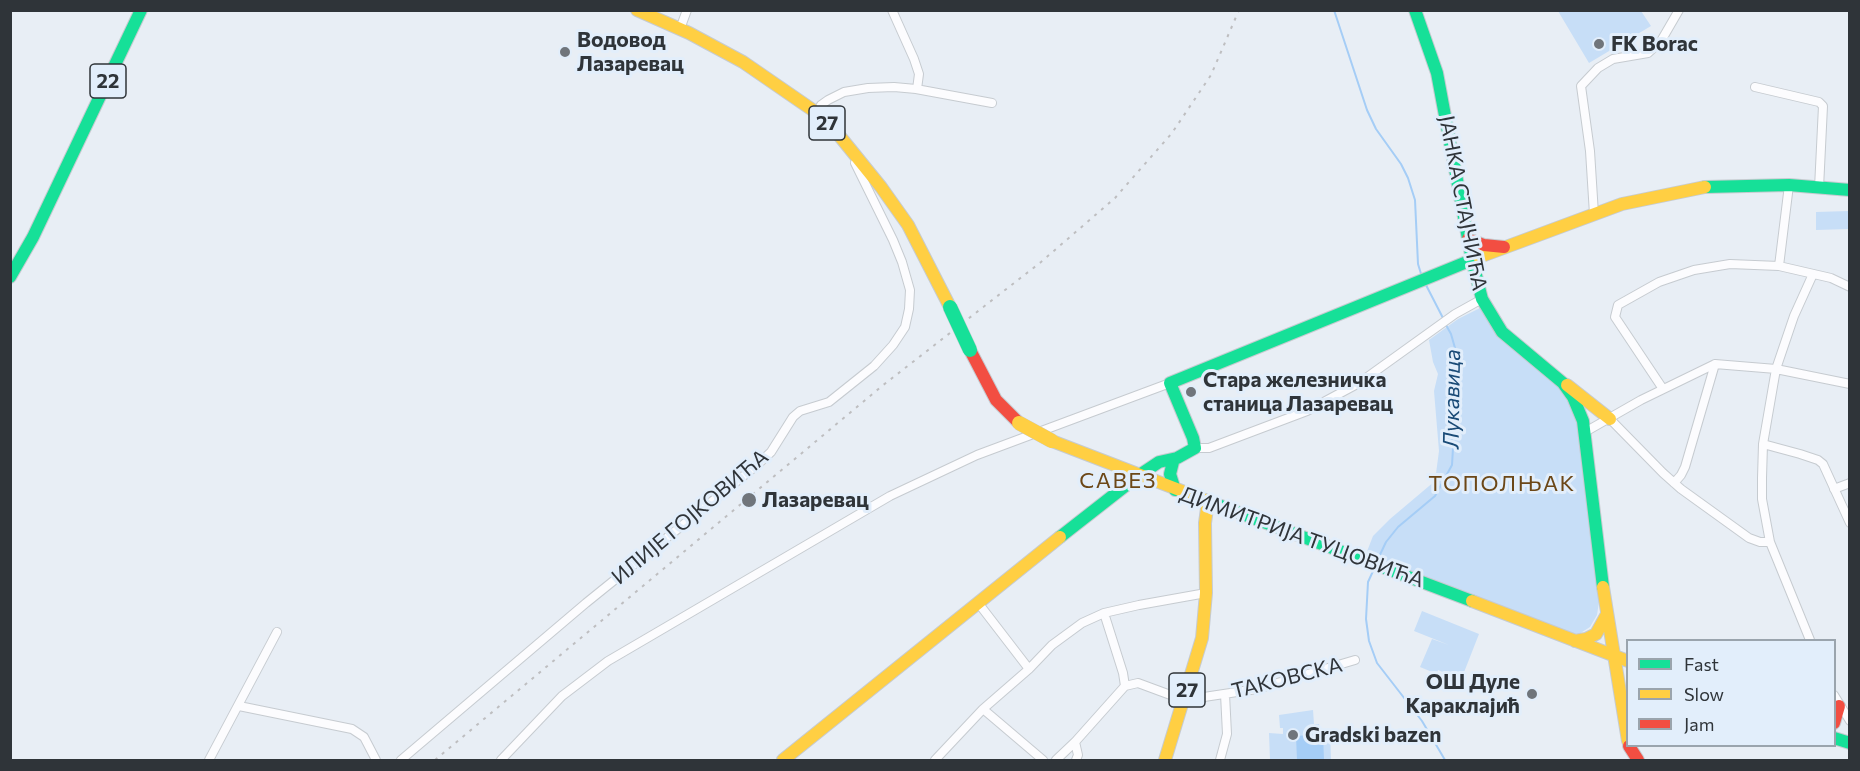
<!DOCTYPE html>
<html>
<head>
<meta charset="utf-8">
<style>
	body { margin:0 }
	#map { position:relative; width:1860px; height:771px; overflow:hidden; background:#e8eef5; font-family:Commissioner,sans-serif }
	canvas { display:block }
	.frame { position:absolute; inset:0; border:12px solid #2f3439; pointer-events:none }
	.legend { position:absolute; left:1626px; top:639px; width:210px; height:108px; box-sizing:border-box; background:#e2eefb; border:2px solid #9aa4ad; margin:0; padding:8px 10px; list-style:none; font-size:18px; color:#2f3439 }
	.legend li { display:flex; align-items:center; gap:12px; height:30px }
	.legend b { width:30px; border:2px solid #9aa4ad }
</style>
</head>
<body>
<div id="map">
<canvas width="1860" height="771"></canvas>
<div class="frame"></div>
<ul class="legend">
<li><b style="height:8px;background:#16e098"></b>Fast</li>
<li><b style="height:8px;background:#ffcf43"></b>Slow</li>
<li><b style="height:8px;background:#f24e42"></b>Jam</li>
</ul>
</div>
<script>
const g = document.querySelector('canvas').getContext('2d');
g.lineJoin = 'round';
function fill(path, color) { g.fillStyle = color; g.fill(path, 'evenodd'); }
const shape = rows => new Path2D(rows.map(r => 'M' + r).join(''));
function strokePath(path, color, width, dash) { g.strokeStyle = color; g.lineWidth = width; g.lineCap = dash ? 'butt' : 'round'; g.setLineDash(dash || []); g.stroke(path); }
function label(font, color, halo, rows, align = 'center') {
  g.font = font + ' Commissioner,sans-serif'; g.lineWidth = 6; g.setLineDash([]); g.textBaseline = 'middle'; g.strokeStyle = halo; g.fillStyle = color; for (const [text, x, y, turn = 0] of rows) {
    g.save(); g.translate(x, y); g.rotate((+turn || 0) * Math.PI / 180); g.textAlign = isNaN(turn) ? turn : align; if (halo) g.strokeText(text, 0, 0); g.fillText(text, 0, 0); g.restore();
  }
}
fill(shape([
	[1558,11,1641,11,1651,26,1589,63],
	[1849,211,1849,229,1816,230,1816,212],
	[1480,308,1501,337,1553,380,1567,398,1579,423,1599,602,1597,615,1590,627,1579,634,1565,633,1366,554,1373,536,1390,519,1435,481,1439,451,1434,391,1438,374,1433,362,1429,340,1458,319],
	[1422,611,1479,634,1461,680,1438,670,1437,674,1420,667,1432,639,1449,645,1414,631],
	[1313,710,1314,724,1319,724,1320,730,1330,729,1331,760,1270,760,1269,733,1283,734,1283,728,1280,728,1279,715]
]), '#c7def7');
fill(shape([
	[1323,734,1324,760,1297,760,1296,736]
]), '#a5cdf6');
strokePath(shape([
	[1334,10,1367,110,1376,129,1401,164,1408,178,1415,200,1418,264,1422,277],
	[1426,285,1444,320],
	[1377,561,1386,542,1398,527,1435,496,1452,465,1453,448,1448,406,1457,369,1457,355,1451,334,1446,325],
	[1374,569,1368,582,1366,619,1369,641,1377,663,1422,721,1445,760]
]), '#a5cdf6', 2);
const street = shape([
	[892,10,914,59,919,74,917,89],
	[680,29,687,10],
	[1755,87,1819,102,1823,106,1819,188],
	[817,113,821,105,828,100,844,92,868,88,894,87,916,89,992,103],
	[1789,185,1779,266,1831,278,1850,287],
	[1594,214,1590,151,1581,86,1598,68,1613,59,1648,53,1661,41,1679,10],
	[1663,389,1615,317,1618,305,1659,282,1694,270,1730,264,1779,266],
	[1610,419,1663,473,1681,489,1749,538,1760,542,1770,542],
	[1585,432,1641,400,1715,364,1776,369,1850,384],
	[1763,444,1800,454,1818,460,1823,464,1850,523],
	[1195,448,1209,448,1307,411,1359,383,1455,314,1482,299],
	[1674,483,1681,475,1685,467,1715,364],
	[1834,489,1850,483],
	[979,604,1029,669],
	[1104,613,1123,673,1125,686,1138,683,1184,700,1257,689,1355,660],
	[1810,640,1770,542,1762,499,1762,478,1763,444,1776,369,1794,316,1813,274],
	[1834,695,1850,721],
	[239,706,352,729,364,737,376,760],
	[983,709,1043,760],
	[1075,742,1078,755,1076,760],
	[209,760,277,632],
	[401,760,586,603,757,465,771,452,793,417,800,411,829,402,874,366,893,345,905,327,909,309,910,290,902,262,893,240,855,163],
	[501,760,562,696,608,661,890,496,977,455,1170,383],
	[935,760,983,709,1029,669,1052,645,1082,623,1104,613,1139,605,1206,593],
	[1056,760,1075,742,1125,686],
	[1220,760,1227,734,1225,694]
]);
const fast = shape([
	[1415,10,1437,73,1472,260,1482,299,1502,332,1563,383,1573,397,1583,421,1603,587],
	[1705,187,1789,185,1850,190],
	[10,277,33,237,141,10],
	[1173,462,1170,474,1175,490],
	[1208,501,1472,601],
	[1060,537,1138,476,1159,462,1177,458,1195,448,1193,438,1170,383,1479,257],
	[1834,738,1850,743]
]);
const slow = shape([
	[637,10,689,33,743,62,817,113,838,134,881,187,908,225,950,307],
	[1479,257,1622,204,1705,187],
	[1567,385,1610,419],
	[1052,441,1208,501,1205,523,1206,593,1202,638,1165,760],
	[1603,587,1628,741],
	[1472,601,1628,661],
	[1575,641,1586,639,1596,634,1606,616],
	[783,760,1060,537]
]);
const jam = shape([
	[1468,239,1484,245,1504,247],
	[970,350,996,400,1019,423],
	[1834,723,1839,706],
	[1629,746,1638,760]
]);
strokePath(street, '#c6cbd0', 10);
strokePath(fast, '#c6cbd0', 14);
strokePath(slow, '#c6cbd0', 14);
strokePath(jam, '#c6cbd0', 14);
strokePath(street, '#fcfcfe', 8);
strokePath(fast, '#16e098', 12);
strokePath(slow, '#ffcf43', 12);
strokePath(jam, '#f24e42', 12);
strokePath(shape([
	[435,760,882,386,1041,262,1115,198,1172,133,1211,75,1239,10]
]), '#bebec0', 2, [3, 6]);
const fastBridge = shape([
	[950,307,970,350]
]);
const slowBridge = shape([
	[1019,423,1052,441]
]);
strokePath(fastBridge, '#c6cbd0', 15, []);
strokePath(slowBridge, '#c6cbd0', 15, []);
strokePath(fastBridge, '#16e098', 14);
strokePath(slowBridge, '#ffcf43', 14);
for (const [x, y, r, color] of [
	[1599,44,6,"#70757b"],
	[565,52,6,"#70757b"],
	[1191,392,6,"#70757b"],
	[749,500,8,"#70757b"],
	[1532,694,6,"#70757b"],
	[1293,735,6,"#70757b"]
]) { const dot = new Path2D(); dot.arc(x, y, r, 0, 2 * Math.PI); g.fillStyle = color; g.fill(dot); strokePath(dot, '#e2eefb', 2); }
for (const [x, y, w] of [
	[108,81,36],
	[827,123,36],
	[1187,690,36]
]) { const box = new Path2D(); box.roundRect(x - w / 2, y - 17, w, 34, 4.5); g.fillStyle = '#e2eefb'; g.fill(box); strokePath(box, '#2f3439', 1.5); }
label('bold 20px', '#2f3439', null, [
	["22",108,81],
	["27",827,123],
	["27",1187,690]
]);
label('bold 21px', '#2f3439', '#e2eefb', [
	["Водовод",577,40],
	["Лазаревац",577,64],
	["FK Borac",1611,44],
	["Стара железничка",1203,380],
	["станица Лазаревац",1203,404],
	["Лазаревац",762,500],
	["ОШ Дуле",1520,682,"right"],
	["Караклајић",1520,706,"right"],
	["Gradski bazen",1305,735]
], 'left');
label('21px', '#2f3439', '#e2eefb', [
	["ЈАНКА СТАЈЧИЋА",1463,203,79],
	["ИЛИЈЕ ГОЈКОВИЋА",690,517,-40],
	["ДИМИТРИЈА ТУЦОВИЋА",1302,537,20],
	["ТАКОВСКА",1287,678,-14]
]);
label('italic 22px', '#1a4b77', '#e2eefb', [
	["Лукавица",1452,399,-89]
]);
g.letterSpacing = '1.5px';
label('22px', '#6c4717', '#e2eefb', [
	["САВЕЗ",1118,481],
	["ТОПОЛЊАК",1502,484]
]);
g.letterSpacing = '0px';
</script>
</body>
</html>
